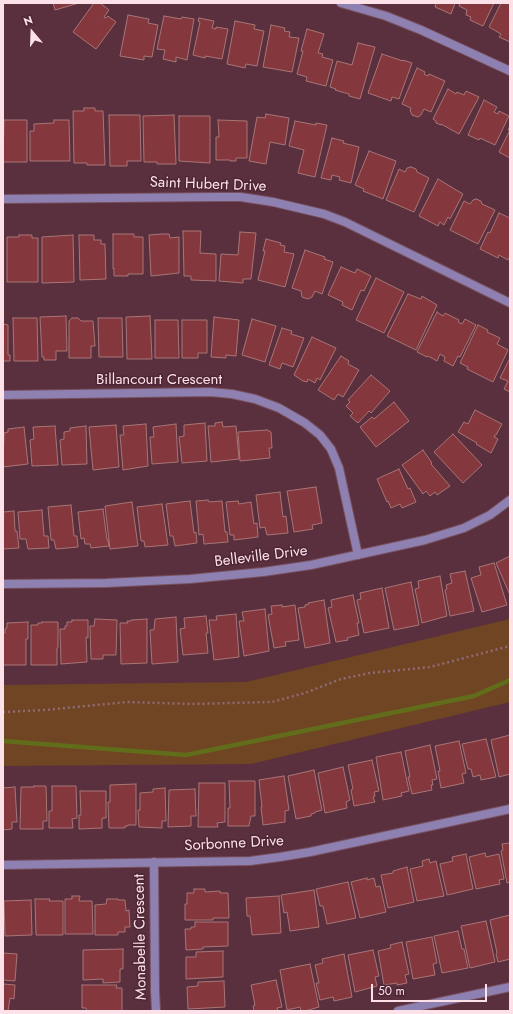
<!DOCTYPE html>
<html>
<head>
<meta charset="utf-8">
<style>
	body { margin:0 }
	#map { position:relative; width:513px; height:1014px; overflow:hidden; background:#5a303f; font-family:Jost,sans-serif }
	canvas { display:block }
	.frame { position:absolute; inset:0; border:4px solid #fce1e9; pointer-events:none }
	.north { position:absolute; left:12px; top:12px; width:40px; height:40px; -webkit-text-stroke:3px #4e2635; paint-order:stroke; rotate:341deg; font-size:11px; font-weight:700; line-height:16px; text-align:center; color:#fce1e9 }
	.north::after { content:''; display:block; margin:auto; width:14px; height:18px; background:#fce1e9; clip-path:polygon(50% 0,100% 100%,50% 72%,0 100%) }
	.scale { position:absolute; left:371px; top:984px; width:116px; height:18px; box-sizing:border-box; border:2px solid #fce1e9; border-top:0; padding-left:5px; font-size:12px; line-height:14px; white-space:nowrap; color:#fce1e9; -webkit-text-stroke:3px #4e2635; paint-order:stroke }
</style>
</head>
<body>
<div id="map">
<canvas width="513" height="1014"></canvas>
<div class="frame"></div>
<div class="north">N</div>
<div class="scale">50 m</div>
</div>
<script>
const g = document.querySelector('canvas').getContext('2d');
g.lineJoin = 'round';
function fill(path, color) { g.fillStyle = color; g.fill(path, 'evenodd'); }
const shape = rows => new Path2D(rows.map(r => 'M' + r).join(''));
function strokePath(path, color, width, dash) { g.strokeStyle = color; g.lineWidth = width; g.lineCap = dash ? 'butt' : 'round'; g.setLineDash(dash || []); g.stroke(path); }
function label(font, color, halo, rows, align = 'center') {
  g.font = font + ' Jost,sans-serif'; g.lineWidth = 3; g.setLineDash([]); g.textBaseline = 'middle'; g.strokeStyle = halo; g.fillStyle = color; for (const [text, x, y, turn = 0] of rows) {
    g.save(); g.translate(x, y); g.rotate((+turn || 0) * Math.PI / 180); g.textAlign = isNaN(turn) ? turn : align; if (halo) g.strokeText(text, 0, 0); g.fillText(text, 0, 0); g.restore();
  }
}
fill(shape([
	[510,619,510,702,251,764,3,766,3,685,246,682]
]), '#6f4523');
strokePath(shape([
	[3,741,186,755,474,696,510,680]
]), '#616d1b', 4.5);
const building = shape([
	[53,3,79,3,55,10,53,3],
	[94,3,100,3,109,10,104,17,106,18,108,16,116,22,96,49,73,32,94,3],
	[434,3,455,3,451,14,435,7,436,4,434,3],
	[460,3,494,3,483,26,470,20,471,17,466,15,467,10,459,6,460,3],
	[501,3,510,3,510,42,499,37,501,34,489,27,501,3],
	[128,15,149,19,148,23,158,25,152,57,144,56,144,60,120,56,128,15],
	[164,16,181,19,182,17,194,19,187,60,176,57,176,62,163,59,165,50,157,49,164,16],
	[199,18,214,21,212,28,216,29,216,27,228,29,222,59,205,56,205,58,193,55,200,22,198,21,199,18],
	[235,21,255,25,254,29,264,31,257,66,246,64,245,68,227,64,235,21],
	[271,25,285,28,284,31,290,32,289,37,299,38,292,72,263,67,271,25],
	[307,29,324,34,318,53,323,54,322,57,333,60,326,86,306,81,307,77,297,74,303,51,301,51,307,29],
	[358,43,375,47,360,99,349,96,349,94,335,90,336,89,330,87,337,61,352,65,358,43],
	[382,54,403,61,403,60,412,63,399,99,392,97,391,101,368,93,382,54],
	[417,68,425,72,424,74,428,76,429,74,445,81,431,112,424,109,421,115,418,117,412,115,410,110,411,108,402,104,417,68],
	[448,89,456,94,457,92,464,95,466,91,479,97,459,134,441,124,441,125,436,123,436,121,433,119,448,89],
	[484,100,497,107,494,112,498,114,499,111,509,116,495,145,480,138,479,140,468,135,484,100],
	[84,108,95,108,95,111,103,111,105,165,87,165,87,163,74,163,73,111,84,111,84,108],
	[266,114,289,118,285,145,270,142,266,164,249,161,257,117,265,118,266,114],
	[109,115,140,115,141,161,127,161,127,166,110,166,109,115],
	[174,115,176,164,157,164,157,162,144,162,143,116,174,115],
	[179,116,210,116,210,163,179,161,179,116],
	[4,120,27,120,27,162,3,162,4,120],
	[54,120,69,120,70,161,30,161,30,131,34,131,34,124,54,123,54,120],
	[218,120,247,121,247,158,236,158,236,161,230,161,230,160,216,160,216,137,219,137,218,120],
	[295,121,316,125,316,123,327,125,315,177,298,173,304,150,289,146,295,121],
	[510,126,510,158,499,152,510,130,508,130,510,126],
	[332,138,344,141,343,143,359,147,351,183,339,180,340,177,332,175,331,180,321,178,332,138],
	[369,151,396,161,383,199,363,191,364,189,355,185,369,151],
	[411,167,416,169,417,172,429,178,414,212,386,200,399,169,405,172,407,168,411,167],
	[438,179,463,194,450,219,448,217,444,225,440,222,438,226,419,216,438,179],
	[476,199,481,201,482,204,495,210,478,244,450,230,464,201,470,204,473,200,476,199],
	[499,213,510,218,510,256,508,260,499,255,498,258,480,249,488,232,490,233,499,213],
	[183,231,201,231,200,253,216,254,216,281,191,280,191,276,184,276,183,231],
	[240,232,256,233,251,279,243,279,243,283,219,281,221,254,238,255,240,232],
	[113,234,134,234,134,237,143,237,143,274,128,274,128,276,114,276,114,268,113,269,113,234],
	[162,234,169,234,170,238,179,237,179,273,151,276,149,235,162,234],
	[19,235,32,235,32,238,38,238,38,282,7,282,7,237,19,237,19,235],
	[73,235,74,282,42,283,42,237,73,235],
	[79,235,94,235,94,240,101,240,101,244,105,244,106,279,80,280,79,235],
	[266,239,281,243,280,245,285,246,284,252,294,254,285,287,258,280,265,251,263,251,266,239],
	[305,250,325,257,324,259,333,262,322,294,315,291,312,297,308,299,302,297,301,291,292,288,305,250],
	[341,267,355,273,357,269,371,276,364,291,361,290,352,310,342,305,343,302,328,295,341,267],
	[376,278,404,292,384,333,356,320,376,278],
	[408,294,421,299,422,296,437,305,416,350,387,336,408,294],
	[437,312,443,316,445,313,459,320,458,322,462,324,465,319,476,325,460,357,458,356,453,366,444,361,445,357,440,354,437,361,428,356,427,357,417,352,437,312],
	[66,316,67,351,56,351,56,360,44,360,44,357,42,357,40,317,66,316],
	[150,316,152,359,127,359,126,317,150,316],
	[214,317,239,320,236,356,226,355,226,358,211,357,214,317],
	[13,318,37,318,38,361,14,361,13,318],
	[72,318,78,318,81,321,93,321,95,346,91,346,91,358,69,358,69,321,72,318],
	[98,318,122,318,123,357,99,357,98,318],
	[252,319,276,326,265,362,242,355,252,319],
	[155,320,178,320,179,358,155,358,155,320],
	[182,320,207,320,207,353,198,353,198,358,182,358,182,320],
	[3,324,8,325,8,355,10,355,10,361,3,361,3,324],
	[478,325,488,330,487,332,500,338,497,344,508,350,493,382,467,369,468,367,460,363,478,325],
	[282,328,292,331,291,334,304,338,293,367,282,363,280,369,269,365,282,328],
	[312,337,336,348,320,380,317,378,315,383,308,379,307,382,303,381,294,375,312,337],
	[341,356,349,361,348,364,359,370,343,397,338,394,334,400,318,390,341,356],
	[510,358,510,392,504,389,508,381,500,378,510,358],
	[371,375,390,391,371,413,369,411,358,423,350,416,353,413,346,406,350,402,348,400,371,375],
	[394,402,409,421,376,447,360,427,372,417,374,419,394,402],
	[475,410,502,424,496,435,495,435,494,437,498,439,491,453,476,444,477,443,458,432,464,422,468,424,475,410],
	[222,422,223,427,236,426,239,459,211,462,208,426,215,426,215,423,222,422],
	[205,423,207,461,182,463,179,437,184,436,184,425,205,423],
	[146,424,148,466,123,470,120,435,124,435,123,426,146,424],
	[176,424,178,462,152,464,150,437,154,437,153,427,176,424],
	[116,425,119,467,93,470,89,427,116,425],
	[55,426,58,465,32,466,30,440,34,439,33,427,55,426],
	[86,426,87,464,62,465,60,440,64,439,64,432,70,431,70,428,86,426],
	[24,427,28,464,3,467,4,433,8,432,8,429,24,427],
	[267,430,271,432,272,448,269,448,270,458,240,461,238,432,267,430],
	[453,434,482,465,463,483,434,452,453,434],
	[423,450,432,463,431,464,450,486,437,495,435,492,430,496,426,491,423,494,402,465,423,450],
	[399,469,408,489,410,488,416,502,402,508,400,504,391,508,388,501,387,502,377,479,399,469],
	[316,487,322,523,312,525,313,529,294,532,287,491,316,487],
	[280,492,283,517,286,516,288,533,267,535,265,527,260,528,256,495,280,492],
	[208,500,209,502,222,501,225,532,227,532,228,542,204,544,203,534,199,535,196,501,208,500],
	[190,501,194,533,196,532,197,543,175,546,173,536,170,536,166,504,190,501],
	[238,501,239,504,251,502,254,524,257,523,258,537,234,540,234,535,230,535,226,502,238,501],
	[132,502,138,546,110,549,105,506,132,502],
	[162,504,168,545,145,547,144,541,141,541,137,507,162,504],
	[71,505,74,536,77,536,78,547,56,549,54,540,51,540,48,507,71,505],
	[103,509,107,540,108,540,109,546,91,548,90,544,85,544,84,538,81,539,78,512,103,509],
	[42,510,44,536,48,536,49,548,28,549,26,539,20,539,18,512,42,510],
	[14,511,15,531,17,531,19,548,3,549,3,512,14,511],
	[510,556,510,595,496,563,510,556],
	[494,563,507,605,482,612,471,578,481,575,479,567,494,563],
	[465,571,474,611,450,616,445,590,447,589,446,585,452,583,450,574,465,571],
	[440,576,447,616,422,623,415,589,419,588,418,581,440,576],
	[411,582,419,625,394,630,385,588,411,582],
	[382,588,389,628,364,633,357,600,361,599,360,593,382,588],
	[353,595,359,623,357,623,359,635,347,638,348,640,336,642,328,608,332,607,331,600,353,595],
	[324,600,330,643,305,648,298,608,305,607,305,605,309,604,308,603,324,600],
	[282,605,282,607,295,605,299,640,285,642,286,646,274,648,268,615,272,614,271,606,282,605],
	[265,609,269,651,244,656,239,621,244,621,242,612,265,609],
	[236,614,239,657,214,660,209,620,217,620,216,616,236,614],
	[206,616,208,633,206,633,208,653,183,655,180,629,185,628,184,618,206,616],
	[176,617,178,662,152,664,150,630,154,630,155,619,176,617],
	[95,619,117,620,116,655,103,655,103,659,91,659,90,626,94,626,95,619],
	[147,619,147,663,121,664,120,623,128,623,127,621,131,621,131,620,147,619],
	[72,620,88,620,88,638,86,637,87,662,61,664,60,629,65,629,65,626,67,626,67,622,72,622,72,620],
	[28,622,28,639,26,639,26,665,3,665,3,633,5,633,5,629,7,628,7,623,28,622],
	[42,622,58,622,58,648,57,648,57,665,31,665,31,625,38,625,38,623,42,623,42,622],
	[510,735,510,774,499,777,491,740,510,735],
	[486,739,496,777,481,780,480,775,473,777,471,769,468,769,462,744,486,739],
	[459,741,466,773,462,774,464,783,441,788,438,771,440,771,435,746,459,741],
	[430,745,437,779,432,780,433,785,431,785,432,790,412,794,408,777,410,777,405,751,430,745],
	[401,752,409,791,401,793,402,796,383,800,376,757,401,752],
	[372,760,379,791,374,792,375,796,373,797,375,802,354,806,351,790,353,789,348,765,372,760],
	[343,767,350,800,346,802,347,808,325,813,318,773,343,767],
	[314,770,322,810,315,812,315,813,311,814,311,816,296,819,288,776,314,770],
	[284,776,289,810,285,811,285,822,263,825,261,807,262,807,259,780,284,776],
	[229,781,255,781,255,816,251,816,249,826,228,826,228,808,230,808,229,781],
	[199,783,225,783,225,822,217,823,218,827,198,827,199,783],
	[136,784,136,825,128,825,128,826,125,826,125,828,109,828,108,802,110,802,110,785,136,784],
	[34,786,46,786,47,821,43,821,43,829,20,829,21,787,34,787,34,786],
	[52,786,76,786,77,818,72,819,73,828,49,828,49,811,52,811,52,786],
	[15,787,17,822,12,822,12,829,3,830,3,788,15,787],
	[165,788,166,821,162,821,162,828,139,827,138,810,140,810,140,793,153,792,153,789,165,788],
	[195,789,196,816,191,816,191,826,168,827,169,790,195,789],
	[80,791,106,791,106,818,102,818,102,828,79,829,79,815,81,815,80,791],
	[510,843,510,882,507,883,501,851,503,850,502,844,510,843],
	[485,853,486,857,499,854,504,879,499,880,500,884,476,889,469,857,485,853],
	[466,854,473,889,447,895,440,864,453,861,452,857,466,854],
	[429,859,430,863,436,861,444,896,417,901,410,869,423,866,422,861,429,859],
	[407,867,414,902,388,908,381,875,393,873,393,871,407,867],
	[367,878,367,880,374,878,376,887,380,886,386,912,360,918,351,882,367,878],
	[348,882,356,918,327,924,323,906,320,906,316,889,348,882],
	[194,889,205,889,205,892,220,891,220,893,228,893,229,918,213,918,213,920,185,920,185,904,187,904,187,893,194,893,194,889],
	[314,890,319,927,290,931,287,912,284,913,281,895,314,890],
	[72,896,80,896,79,901,92,901,93,934,65,934,65,899,72,899,72,896],
	[279,896,281,933,252,935,250,916,247,916,246,898,279,896],
	[35,899,50,899,49,901,63,901,63,935,36,935,35,899],
	[107,899,118,899,118,900,125,900,126,911,129,910,130,927,125,927,125,932,118,932,118,935,95,935,95,905,106,904,107,899],
	[31,900,32,935,5,936,4,901,31,900],
	[510,915,510,959,498,962,496,954,497,953,490,920,510,915],
	[486,921,495,962,470,968,461,926,486,921],
	[195,922,228,922,228,946,203,947,203,949,186,950,185,929,191,929,191,927,195,927,195,922],
	[458,931,462,949,464,949,468,968,442,973,434,936,458,931],
	[432,937,437,963,433,964,435,975,413,979,406,942,432,937],
	[402,942,409,974,405,975,407,983,397,985,397,983,384,985,378,951,391,948,390,945,402,942],
	[123,949,123,969,120,969,120,982,103,983,103,979,83,980,83,950,123,949],
	[373,950,379,976,375,977,377,986,355,992,348,955,373,950],
	[223,951,223,977,186,979,186,957,196,957,196,952,223,951],
	[3,953,17,954,15,981,3,980,3,953],
	[344,954,352,997,334,1001,333,997,320,1000,316,983,319,983,315,965,323,963,322,959,344,954],
	[310,964,319,1007,305,1011,301,1011,300,1007,287,1010,280,970,310,964],
	[276,980,282,1007,277,1008,278,1011,254,1011,253,1006,255,1005,251,985,276,980],
	[224,981,225,1007,188,1009,187,987,198,986,198,982,224,981],
	[3,984,15,985,14,999,10,998,8,1011,3,1011,3,984],
	[82,985,117,985,116,988,122,988,122,1011,87,1011,86,1008,82,1008,82,985]
]);
fill(building, '#84383e');
strokePath(building, '#a87576', 1);
const minor = shape([
	[341,3,386,16,421,30,510,71],
	[3,199,215,197,241,197,273,202,324,214,345,222,510,303],
	[3,395,210,392,232,394,255,399,279,408,305,423,320,435,331,449,339,468,358,555],
	[3,584,106,583,190,579,263,572,311,565,425,540,464,528,490,515,510,500],
	[154,862,155,991,156,1011],
	[3,865,250,861,280,857,310,852,510,809],
	[398,1011,510,987]
]);
strokePath(minor, '#77505e', 10);
strokePath(shape([
	[3,712,45,710,127,702,192,704,272,702,305,693,341,679,370,673,430,667,510,646]
]), '#906b77', 2.5, [2, 3]);
strokePath(minor, '#8e80b1', 8);
label('15px', '#fce1e9', '#4e2635', [
	["Saint Hubert Drive",208,185,2],
	["Billancourt Crescent",159,380],
	["Belleville Drive",261,557,-7],
	["Sorbonne Drive",234,844,-3],
	["Monabelle Crescent",141,937,-91]
]);
</script>
</body>
</html>
